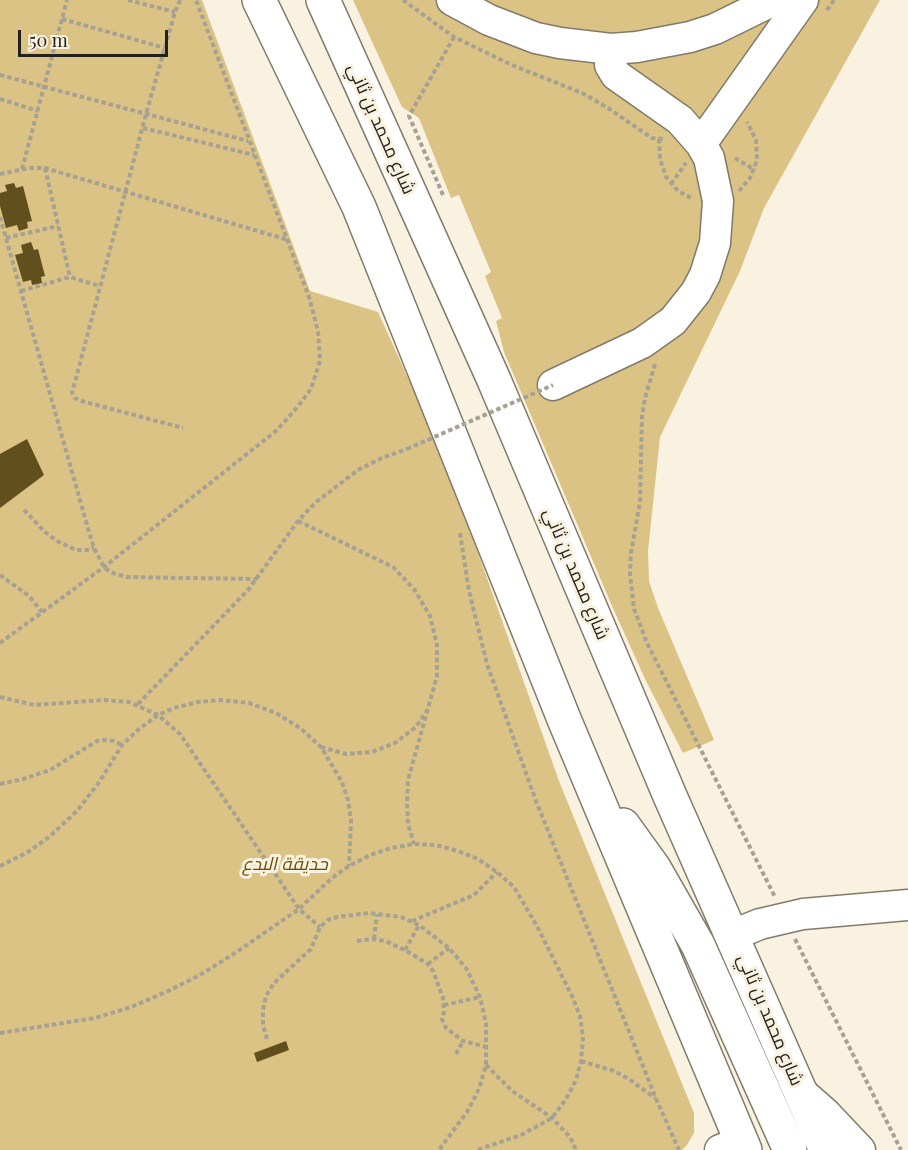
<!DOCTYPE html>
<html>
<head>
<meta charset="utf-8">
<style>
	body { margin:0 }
	#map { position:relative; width:908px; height:1150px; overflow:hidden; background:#f9f2e0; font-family:"Playfair Display",serif }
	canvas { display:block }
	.scale { position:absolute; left:18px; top:30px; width:150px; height:27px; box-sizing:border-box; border:3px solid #24211b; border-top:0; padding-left:8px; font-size:18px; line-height:21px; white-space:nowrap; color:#24211b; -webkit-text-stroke:4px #f9f2e0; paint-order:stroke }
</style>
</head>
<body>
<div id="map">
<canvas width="908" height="1150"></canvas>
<div class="scale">50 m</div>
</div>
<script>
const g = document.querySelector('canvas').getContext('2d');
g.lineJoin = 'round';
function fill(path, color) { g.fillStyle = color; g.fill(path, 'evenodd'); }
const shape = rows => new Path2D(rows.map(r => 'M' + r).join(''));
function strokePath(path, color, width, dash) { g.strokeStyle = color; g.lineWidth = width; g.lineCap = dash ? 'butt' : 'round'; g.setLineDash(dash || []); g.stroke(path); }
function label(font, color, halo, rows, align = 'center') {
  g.font = font + ' "Playfair Display",Cairo,serif'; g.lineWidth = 6; g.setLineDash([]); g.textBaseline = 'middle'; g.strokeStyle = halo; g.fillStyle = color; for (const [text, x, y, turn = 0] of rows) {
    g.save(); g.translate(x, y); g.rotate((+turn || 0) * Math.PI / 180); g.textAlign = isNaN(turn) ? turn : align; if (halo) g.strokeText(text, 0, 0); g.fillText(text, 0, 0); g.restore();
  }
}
fill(shape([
	[0,0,202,0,310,291,378,312,444,457,559,781,694,1113,694,1133,687,1145,682,1150,0,1150],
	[353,0,880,0,764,208,740,271,660,437,648,551,649,581,658,608,714,740,683,753,646,681,612,606,504,352,496,321,502,318,485,276,491,272,459,195,451,198,419,118,402,107]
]), '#dbc385');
fill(shape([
	[14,183,16,188,23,186,32,221,27,222,28,228,19,231,17,225,6,228,0,206,0,193,7,191,5,185],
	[31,242,34,250,38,249,45,276,41,277,42,283,32,285,31,280,23,282,15,255,23,253,21,245],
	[27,439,44,475,0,508,0,454],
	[286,1041,289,1050,257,1062,254,1053]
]), '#614f1e');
const minor = shape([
	[452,0,489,20,536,38,560,43,611,49,637,47,690,37,715,29,774,0],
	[701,144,803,0],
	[553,385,642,343,673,321,696,292,705,275,715,243,718,201,709,158,701,144,680,120,616,75,610,65,611,49],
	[733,935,760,924,803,914,908,905],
	[801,1092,826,1114,860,1150],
	[720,1150,741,1142]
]);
const major = shape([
	[259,0,359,207,564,719,745,1150],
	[323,0,494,380,670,796,826,1150],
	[623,825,654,868,698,945,790,1150]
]);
strokePath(minor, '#817a6a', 33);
strokePath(major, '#817a6a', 36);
strokePath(shape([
	[128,0,175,12],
	[180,0,175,12,146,114,72,393,75,398,78,400,183,428],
	[403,0,454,37,512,65,582,93,608,108,652,138,665,139],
	[827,10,834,0],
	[62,19,165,48],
	[0,75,248,141],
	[0,99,38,111],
	[143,128,254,155],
	[659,139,660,159,666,177,678,191,693,199],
	[735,158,755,170],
	[45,168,70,277],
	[22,169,67,0],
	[0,174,30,168,45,168,288,240],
	[671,184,686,163],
	[739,191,750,178,757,160,756,140,747,122],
	[443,195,409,116,454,37],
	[0,217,89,532,94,548,104,567,110,572,126,577,257,579],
	[6,238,58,226],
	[21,291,70,277,99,286],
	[655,364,645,398,642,416,640,502,631,553,630,573,634,609,647,643,775,897],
	[24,510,45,532,57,541,76,550,87,550,94,548],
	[298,521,393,567,414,589,430,616,437,645,437,676,408,780,407,802,408,824,414,844],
	[460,533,469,591,487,664,536,801,657,1101,679,1150],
	[0,575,29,596,42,612],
	[0,643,104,567,276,431,295,410,311,389,320,361,318,331,309,297,196,0],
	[0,697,34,705,104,700,129,702,158,715,180,734,299,909,320,927],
	[138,704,248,590,298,521,316,502,358,470,382,458,407,449],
	[321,747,346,754,372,752,395,743,416,727,428,709],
	[0,784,23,779,50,770,97,741,105,740,114,741,122,745],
	[0,866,28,852,49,837,77,811,100,781,122,745,139,729,158,715,174,708,198,702,221,700,249,703,276,713,300,728,321,747,342,782,348,800,351,820,349,866],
	[412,921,474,895,497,872],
	[374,939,377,914],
	[795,939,901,1150],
	[357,941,374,939,385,941,405,950,428,964,433,971,443,998,444,1012,442,1019,446,1028,463,1041,487,1047],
	[405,950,419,925],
	[428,964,449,948],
	[444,1005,480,997],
	[0,1033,95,1018,131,1007,166,992,200,975,232,955,299,909,332,878,349,866,370,855,391,848,414,844,436,845,458,851,478,859,497,872,514,887,537,926,572,996,580,1016,583,1038,581,1061,576,1080,566,1099,552,1118,521,1135,477,1150],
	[267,1039,263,1025,263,1010,266,996,274,983,311,949,320,927,328,920,337,917,369,913,401,917,419,925,449,948,466,968,480,997,486,1023,486,1065,479,1089,467,1112,439,1150],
	[456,1054,463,1041],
	[581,1061,614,1071,629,1079,655,1098],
	[486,1065,512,1091,552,1118,570,1137,576,1150]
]), '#a6a193', 4, [4.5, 3]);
strokePath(minor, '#fff', 30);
strokePath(major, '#fff', 33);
strokePath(shape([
	[407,449,553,385]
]), '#a6a193', 4, [4.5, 3]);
label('18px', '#24211b', '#f9f2e0', [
	["شارع محمد بن ثاني",381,129,66],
	["شارع محمد بن ثاني",576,574,67],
	["شارع محمد بن ثاني",770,1020,67]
]);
label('italic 18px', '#685004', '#f9f2e0', [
	["حديقة البدع",285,864]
]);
</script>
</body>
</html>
